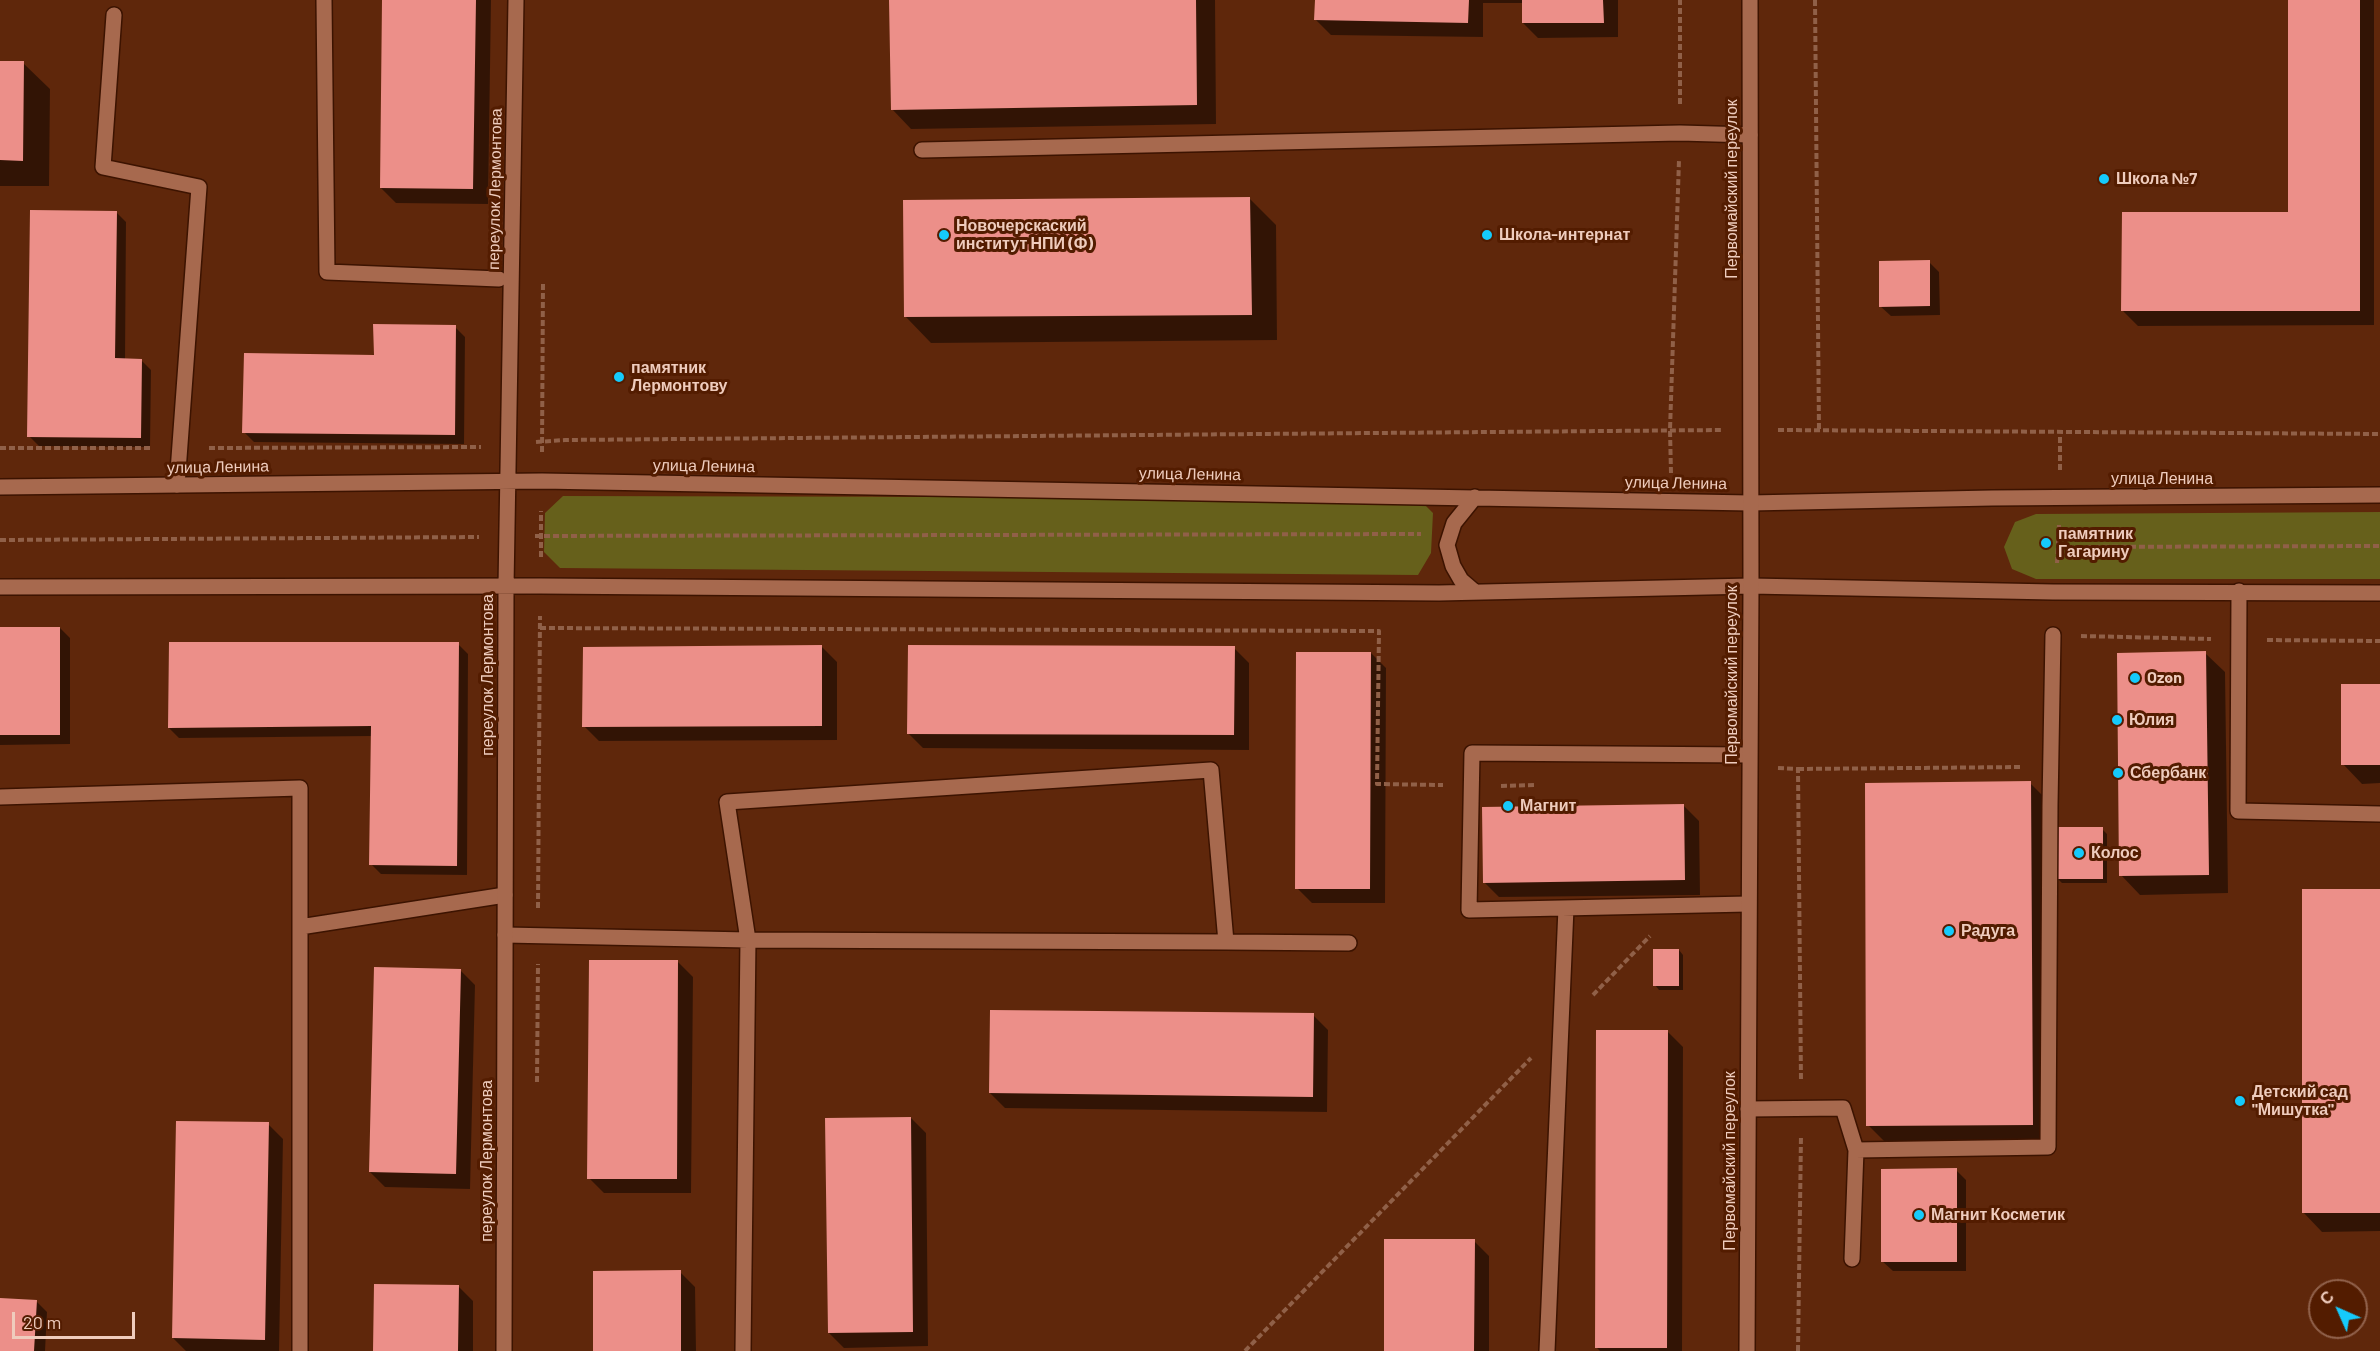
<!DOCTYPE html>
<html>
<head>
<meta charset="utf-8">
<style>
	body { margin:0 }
	#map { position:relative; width:2380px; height:1351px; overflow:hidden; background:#5f270b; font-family:Barlow,sans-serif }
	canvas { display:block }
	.north { position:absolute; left:2308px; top:1279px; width:60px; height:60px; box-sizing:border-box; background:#531c00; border:2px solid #91624c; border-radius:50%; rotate:315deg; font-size:16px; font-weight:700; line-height:24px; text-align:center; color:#efccbd }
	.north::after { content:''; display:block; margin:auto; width:21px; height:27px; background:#15cafb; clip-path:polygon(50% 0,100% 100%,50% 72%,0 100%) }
	.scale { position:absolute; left:12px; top:1312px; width:123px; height:27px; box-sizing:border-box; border:3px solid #efccbd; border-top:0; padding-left:8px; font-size:18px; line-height:21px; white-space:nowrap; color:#efccbd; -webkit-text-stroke:4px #531c00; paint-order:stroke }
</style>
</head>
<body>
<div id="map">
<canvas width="2380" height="1351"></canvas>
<div class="north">С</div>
<div class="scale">20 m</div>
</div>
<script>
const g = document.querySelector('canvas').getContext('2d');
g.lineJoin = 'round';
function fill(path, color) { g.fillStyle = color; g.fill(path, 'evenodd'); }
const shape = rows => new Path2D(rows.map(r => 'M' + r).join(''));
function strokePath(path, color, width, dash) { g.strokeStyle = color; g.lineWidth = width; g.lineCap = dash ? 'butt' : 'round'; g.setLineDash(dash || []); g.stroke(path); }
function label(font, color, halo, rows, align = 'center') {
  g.font = font + ' Barlow,sans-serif'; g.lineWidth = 6; g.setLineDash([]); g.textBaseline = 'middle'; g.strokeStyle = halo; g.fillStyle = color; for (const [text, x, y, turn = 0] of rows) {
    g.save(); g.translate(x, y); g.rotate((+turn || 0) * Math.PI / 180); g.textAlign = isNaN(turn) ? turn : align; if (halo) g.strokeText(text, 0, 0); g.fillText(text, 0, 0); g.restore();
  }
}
fill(shape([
	[563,496,1418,498,1433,513,1431,553,1418,575,560,568,544,552,545,513],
	[2380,512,2380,579,2036,579,2012,569,2004,547,2015,522,2036,514]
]), '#66601b');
fill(shape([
	[384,0,491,0,488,204,396,203,381,188],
	[891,0,1215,0,1216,124,911,129,892,109],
	[1316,0,1618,0,1618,37,1538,38,1523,23,1524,3,1483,3,1483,37,1331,35,1316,20],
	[2289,0,2374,0,2374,325,2138,326,2123,311,2289,214],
	[0,63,23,63,50,89,49,186,0,186],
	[1250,199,1276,225,1277,340,931,343,905,316],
	[116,212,126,222,125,360,141,360,151,370,150,447,39,446,29,436],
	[1929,262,1939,272,1940,315,1891,316,1880,306],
	[455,327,465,337,464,444,254,442,244,432],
	[0,628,60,628,70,638,70,744,0,745],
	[458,644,468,654,467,875,381,874,371,864,372,736,179,738,169,728],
	[822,647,837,662,837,740,599,741,584,726],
	[1234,648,1249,663,1249,750,923,748,908,733],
	[1371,653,1386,668,1385,903,1312,903,1297,888],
	[2205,653,2225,672,2228,893,2140,895,2121,875],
	[2380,685,2380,783,2362,784,2343,764],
	[2030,783,2049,802,2051,1143,1887,1144,1868,1125],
	[1684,806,1699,821,1700,895,1499,897,1484,882],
	[2102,829,2107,834,2107,883,2062,883,2057,878],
	[2380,890,2380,1231,2322,1232,2303,1212],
	[1679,950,1683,955,1683,990,1659,990,1655,985],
	[678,962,693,977,691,1193,604,1193,589,1178],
	[460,970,475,985,470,1189,385,1187,370,1172],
	[1313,1015,1328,1030,1327,1112,1005,1108,990,1093],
	[1668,1032,1683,1047,1682,1351,1600,1351,1596,1347],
	[911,1118,926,1133,928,1346,844,1348,829,1333],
	[268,1124,283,1139,279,1351,186,1351,173,1338],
	[1956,1170,1966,1180,1966,1271,1893,1271,1882,1261],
	[1474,1241,1489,1256,1489,1351,1385,1351],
	[680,1272,695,1287,696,1351,595,1351],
	[458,1286,473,1301,473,1351,375,1351],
	[0,1299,37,1302,47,1312,45,1351,0,1351]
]), '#0007');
fill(shape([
	[382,0,476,0,473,189,380,188],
	[889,0,1196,0,1197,105,891,110],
	[1315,0,1469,0,1468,23,1314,20],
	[1522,0,1603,0,1604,23,1522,23],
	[2288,0,2360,0,2360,311,2121,311,2122,212,2288,212],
	[0,61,24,61,23,161,0,160],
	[1250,197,1252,315,904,317,903,200],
	[30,210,117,211,115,358,142,359,141,438,27,437],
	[1930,260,1930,306,1879,307,1879,261],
	[373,324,456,325,455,435,242,433,244,353,374,355],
	[0,627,60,627,60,735,0,735],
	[169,642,459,642,457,866,369,865,371,726,168,728],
	[822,645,822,726,582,727,583,647],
	[908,645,1235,646,1234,735,907,734],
	[2206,651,2209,875,2119,876,2117,653],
	[1296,652,1371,652,1370,889,1295,889],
	[2341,684,2380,684,2380,765,2341,765],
	[2031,781,2033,1125,1866,1126,1865,783],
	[1684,804,1685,880,1483,883,1482,807],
	[2056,827,2103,827,2103,879,2056,879],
	[2302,889,2380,889,2380,1213,2302,1213],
	[1653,949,1679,949,1679,986,1653,986],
	[589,960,678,960,677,1179,587,1179],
	[374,967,461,969,456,1174,369,1172],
	[990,1010,1314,1013,1313,1097,989,1093],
	[1596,1030,1668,1030,1667,1348,1595,1348],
	[911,1117,913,1332,828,1333,825,1118],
	[176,1121,269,1122,265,1340,172,1338],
	[1957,1168,1957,1262,1881,1262,1881,1169],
	[1384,1239,1475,1239,1474,1351,1384,1351],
	[681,1270,681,1351,593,1351,593,1271],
	[374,1284,459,1285,458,1351,373,1351],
	[0,1298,37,1300,34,1351,0,1351]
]), '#ec8f89');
const service = shape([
	[324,0,327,272,499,279],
	[114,15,103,167,199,187,177,485],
	[922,150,1680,133,1750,135],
	[2239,591,2238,811,2380,814],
	[0,797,300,788,300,1351],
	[1748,904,1469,910,1472,753,1749,755],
	[300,927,505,895],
	[505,935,748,940,743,1351],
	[1226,942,1211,770,727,802,748,940,1226,942,1349,943],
	[1748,1109,1843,1108,1856,1150],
	[1852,1259,1856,1150,2048,1147,2050,805,2053,635],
	[1547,1351,1566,908]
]);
const minor = shape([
	[0,487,542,481,1750,503,1992,498,2380,495],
	[0,587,541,586,1439,593,1751,586,2053,592,2380,593],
	[1475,592,1461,580,1453,566,1447,545,1454,523,1475,497],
	[504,1351,506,586,516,0]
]);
const tertiary = shape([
	[1747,1351,1751,586,1750,0]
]);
strokePath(service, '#3c1300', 18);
strokePath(minor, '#3c1300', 18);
strokePath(tertiary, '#3c1300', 18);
strokePath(shape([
	[1815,0,1819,430],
	[1680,104,1680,0],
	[1778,430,2380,434],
	[536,442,565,440,1722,430],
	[0,448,151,448],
	[209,448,481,447],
	[542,452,543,283],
	[2060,470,2060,432],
	[1671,473,1670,430,1679,160],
	[535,536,1421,534],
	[0,540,479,537],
	[2058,547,2380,546],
	[541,557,541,511],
	[2057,563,2059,525],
	[540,628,1379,631,1377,784,1443,785],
	[2081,636,2211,639],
	[2267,640,2380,641],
	[1778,768,1798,769,1801,1080],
	[1798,769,2022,767],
	[1501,786,1536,785],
	[538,908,540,616],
	[1593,995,1650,936],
	[537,1082,538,964],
	[1245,1351,1531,1058],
	[1798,1351,1801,1136]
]), '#906048', 4, [6, 3]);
strokePath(service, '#a7694e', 15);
strokePath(minor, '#a7694e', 15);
strokePath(tertiary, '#a7694e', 15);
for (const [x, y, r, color] of [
	[2104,179,6,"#15cafb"],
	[944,235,6,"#15cafb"],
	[1487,235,6,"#15cafb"],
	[619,377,6,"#15cafb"],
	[2046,543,6,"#15cafb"],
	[2135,678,6,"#15cafb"],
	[2117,720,6,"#15cafb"],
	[2118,773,6,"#15cafb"],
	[1508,806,6,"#15cafb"],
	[2079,853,6,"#15cafb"],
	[1949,931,6,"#15cafb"],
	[2240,1101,6,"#15cafb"],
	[1919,1215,6,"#15cafb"]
]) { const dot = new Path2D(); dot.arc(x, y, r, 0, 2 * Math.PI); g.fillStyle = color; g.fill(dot); strokePath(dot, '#531c00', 2); }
label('bold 16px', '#efccbd', '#531c00', [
	["Школа №7",2116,179],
	["Новочерскаский",956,226],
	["институт НПИ (Ф)",956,244],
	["Школа-интернат",1499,235],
	["памятник",631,368],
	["Лермонтову",631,386],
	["памятник",2058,534],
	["Гагарину",2058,552],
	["Ozon",2147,678],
	["Юлия",2129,720],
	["Сбербанк",2130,773],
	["Магнит",1520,806],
	["Колос",2091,853],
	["Радуга",1961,931],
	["Детский сад",2252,1092],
	["\"Мишутка\"",2252,1110],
	["Магнит Косметик",1931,1215]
], 'left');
label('16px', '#efccbd', '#531c00', [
	["переулок Лермонтова",495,189,-89],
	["Первомайский переулок",1732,189,-90],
	["улица Ленина",704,466,1],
	["улица Ленина",218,467,-1],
	["улица Ленина",1190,474,1],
	["улица Ленина",2162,479],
	["улица Ленина",1676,483,1],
	["переулок Лермонтова",488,675,-90],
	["Первомайский переулок",1732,675,-90],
	["переулок Лермонтова",487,1161,-90],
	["Первомайский переулок",1730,1161,-90]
]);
</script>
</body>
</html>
